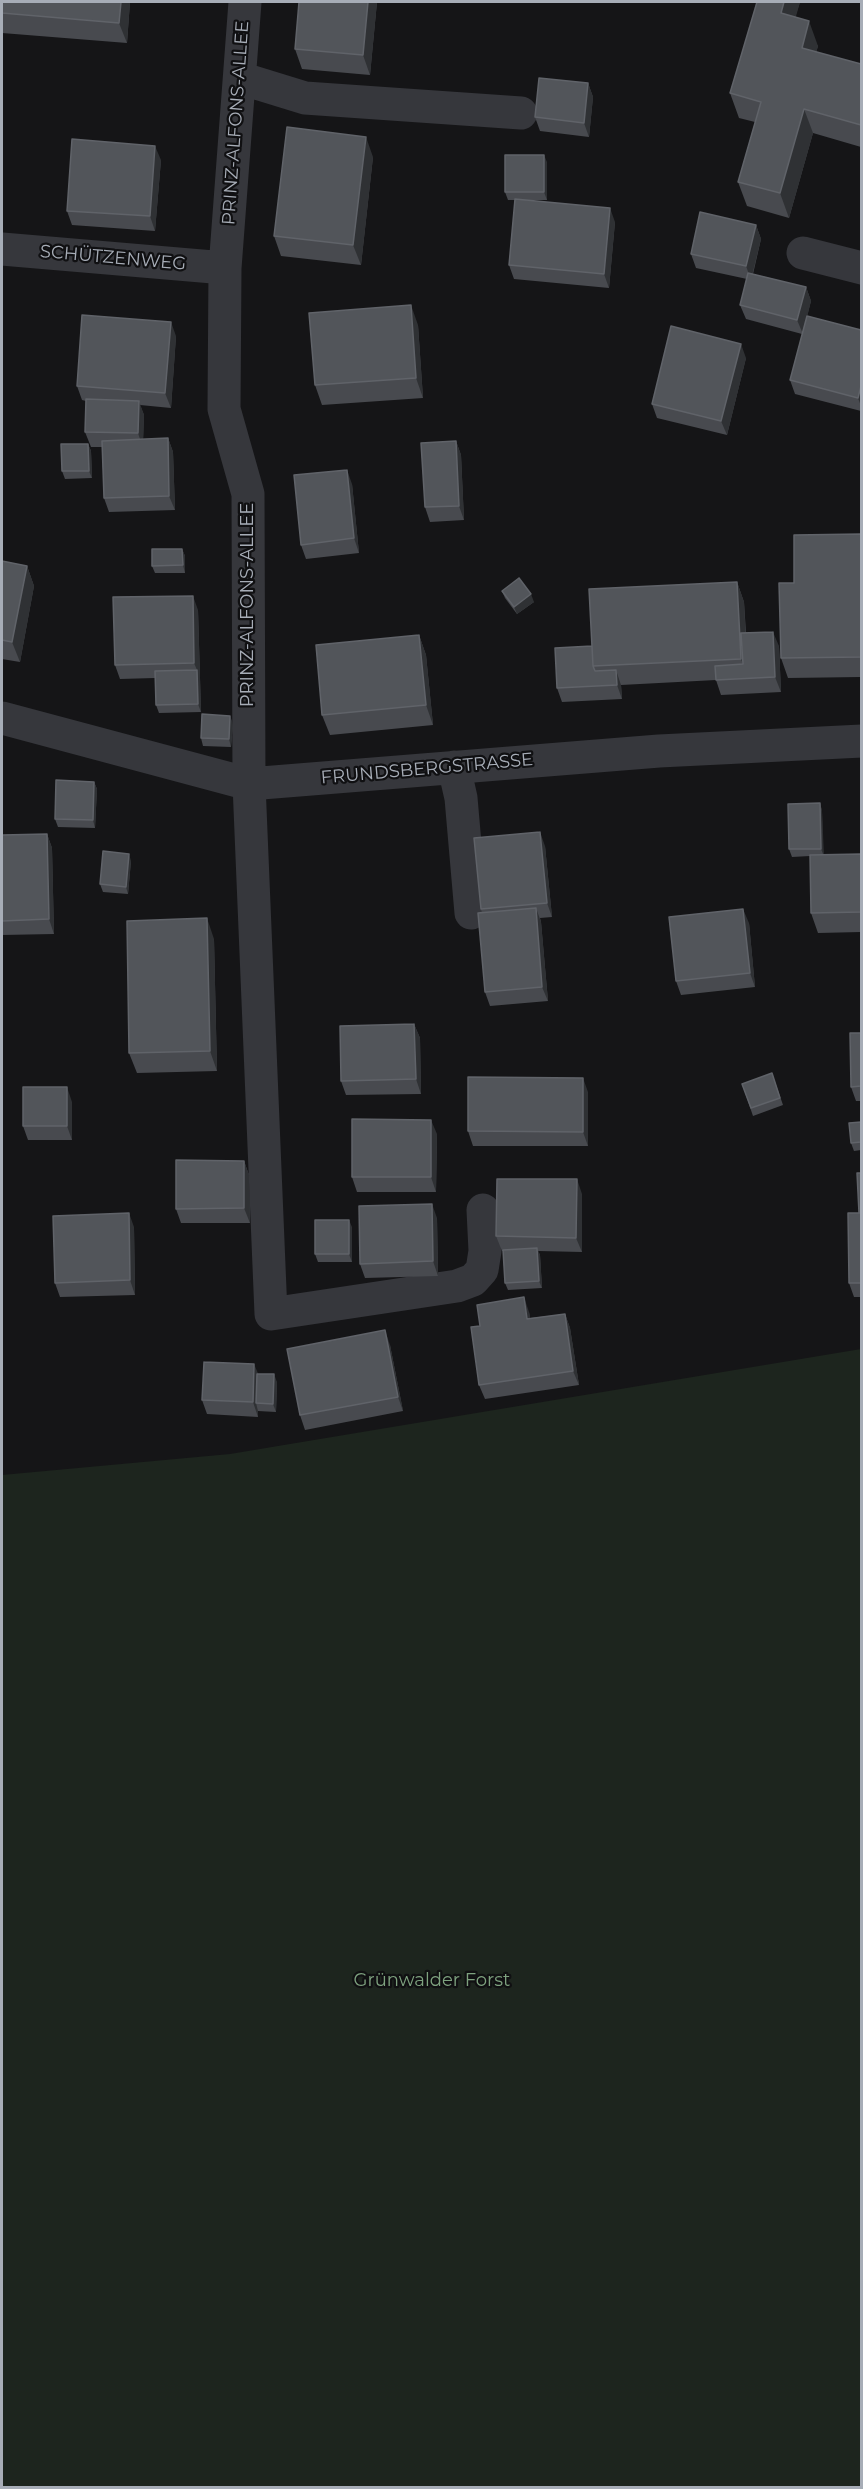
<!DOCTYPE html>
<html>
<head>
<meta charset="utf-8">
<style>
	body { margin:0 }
	#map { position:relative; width:863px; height:2489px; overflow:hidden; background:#151517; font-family:Montserrat,sans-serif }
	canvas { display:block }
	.frame { position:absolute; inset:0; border:3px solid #a7adb7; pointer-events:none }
</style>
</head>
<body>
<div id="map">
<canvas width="863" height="2489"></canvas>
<div class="frame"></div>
</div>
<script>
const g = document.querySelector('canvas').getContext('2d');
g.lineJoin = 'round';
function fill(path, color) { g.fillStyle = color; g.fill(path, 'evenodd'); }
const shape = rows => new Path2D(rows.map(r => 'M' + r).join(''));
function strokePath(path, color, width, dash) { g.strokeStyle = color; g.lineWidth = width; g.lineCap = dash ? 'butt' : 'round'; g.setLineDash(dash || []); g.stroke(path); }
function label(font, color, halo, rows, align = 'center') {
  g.font = font + ' Montserrat,sans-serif'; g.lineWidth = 4.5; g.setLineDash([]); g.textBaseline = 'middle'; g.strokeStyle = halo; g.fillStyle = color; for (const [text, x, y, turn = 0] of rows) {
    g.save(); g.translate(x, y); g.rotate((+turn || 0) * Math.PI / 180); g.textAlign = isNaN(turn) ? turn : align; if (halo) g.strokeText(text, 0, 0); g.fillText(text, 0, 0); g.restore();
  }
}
fill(shape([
	[861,1349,861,2487,2,2487,2,1475,230,1454]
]), '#1d251e');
strokePath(shape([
	[245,2,225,268,224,409,248,494,249,784,271,1314,457,1286,473,1280,482,1270,485,1251,483,1210],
	[240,78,305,98,521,113],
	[2,249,225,268],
	[803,253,862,268],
	[2,718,249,784,659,751,862,741],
	[454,767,461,798,471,913]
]), '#36373c', 33);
fill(shape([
	[2,2,130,2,127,43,2,33],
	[377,2,370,75,302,69,295,49],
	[757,2,800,2,795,17,818,46,816,52,861,64,861,147,813,133,789,218,747,206,738,182,755,122,739,118,730,93],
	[588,83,593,97,589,137,540,131,535,117],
	[373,157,361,265,281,256,274,236],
	[161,160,155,231,72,225,67,211],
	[547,162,547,200,525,200,615,222,609,288,514,279,509,265,515,200,508,200,505,192],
	[756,225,761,239,753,274,806,287,811,301,807,316,861,330,861,411,795,394,790,380,802,334,746,319,740,305,747,279,696,268,691,254],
	[418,325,423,398,322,405,315,385],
	[176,336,171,408,140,405,144,415,143,439,168,438,173,452,175,510,109,512,104,498,102,447,91,447,85,432,86,401,82,400,77,386],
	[746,358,727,435,657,418,652,404],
	[456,441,461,455,464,520,430,522,425,507],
	[88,444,91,451,92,478,65,479,62,471],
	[352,484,359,553,306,559,301,545],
	[861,534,861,677,788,678,781,658,794,583],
	[182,549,185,556,185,573,155,573,152,566],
	[2,561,27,566,34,586,20,662,2,659],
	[737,582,744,602,746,633,779,646,781,692,721,695,716,680,621,685,622,699,562,702,557,688,592,646],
	[502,591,534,602,517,614,505,598],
	[198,610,201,712,159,713,156,705,155,678,120,679,115,665],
	[419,635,426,655,433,725,330,735,322,715],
	[233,723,231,747,203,746,201,738],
	[94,782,97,789,95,828,58,827,55,819],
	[820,803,822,811,823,855,861,854,861,932,818,933,811,913,810,856,792,857,789,849],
	[47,834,52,848,54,934,2,935,2,835],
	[545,846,552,917,540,918,541,922,548,1001,490,1006,485,992,482,913,481,909],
	[131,861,128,894,103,892,100,884],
	[749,923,755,987,681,995,676,981],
	[214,939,217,1071,137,1073,129,1053],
	[414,1024,420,1038,421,1094,346,1095,341,1081],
	[861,1033,861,1101,856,1101,851,1087],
	[772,1073,783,1105,753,1116,742,1084],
	[588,1092,588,1146,473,1146,468,1131],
	[72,1102,72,1140,28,1140,23,1126],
	[861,1122,861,1150,854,1151,851,1143],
	[437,1134,436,1192,357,1192,352,1177],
	[244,1161,249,1175,250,1223,181,1223,176,1209],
	[861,1173,861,1297,854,1297,849,1283,859,1213],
	[582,1194,582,1252,538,1251,540,1255,542,1288,508,1290,505,1283,503,1251,502,1251,496,1236],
	[437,1218,438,1276,365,1278,360,1264],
	[134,1227,135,1295,60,1297,55,1283],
	[352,1227,352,1262,318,1262,315,1254],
	[529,1312,530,1318,565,1314,570,1328,579,1385,485,1399,479,1385,480,1326],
	[390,1345,403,1411,305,1430,300,1415],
	[258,1374,277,1382,276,1412,258,1411,258,1417,207,1414,202,1400]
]), '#484a4f');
fill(shape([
	[121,2,130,2,127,43,119,23],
	[368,2,377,2,370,75,363,55],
	[784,2,800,2,790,38,781,13],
	[809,21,818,46,811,72,802,48],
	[588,83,593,97,589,137,584,123],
	[804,109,813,133,789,218,780,193],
	[366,137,373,157,361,265,353,245],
	[155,146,161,160,155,231,150,216],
	[544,155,547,162,547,200,544,192],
	[610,208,615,222,609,288,604,274],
	[756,225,761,239,751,280,746,266],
	[806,287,811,301,803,334,797,320],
	[411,305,418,325,423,398,416,378],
	[171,322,176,336,171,408,165,393],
	[741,344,746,358,727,435,721,421],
	[861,386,861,406,858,398],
	[139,401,144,415,143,448,138,433],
	[168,438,173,452,175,510,169,496],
	[456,441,461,455,464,520,459,506],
	[88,444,91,451,92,478,89,471],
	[347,470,352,484,359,553,354,538],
	[182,549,185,556,185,573,183,565],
	[27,566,34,586,20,662,12,642],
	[737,582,744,602,748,679,741,659],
	[531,594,534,602,517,614,514,607],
	[193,596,198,610,200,677,194,663],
	[773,632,779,646,781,692,775,677],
	[419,635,426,655,433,725,426,705],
	[197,670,200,677,201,712,198,704],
	[616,670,621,685,622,699,617,685],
	[230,716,233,723,231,747,229,739],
	[94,782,97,789,95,828,93,820],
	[820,803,822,811,824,856,821,849],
	[540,832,545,846,552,917,547,903],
	[47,834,52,848,54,934,49,919],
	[129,854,131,861,128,894,126,887],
	[536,908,541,922,548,1001,542,987],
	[743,909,749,923,755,987,750,973],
	[207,918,214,939,217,1071,210,1051],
	[414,1024,420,1038,421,1094,416,1079],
	[583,1078,588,1092,588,1146,583,1132],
	[67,1087,72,1102,72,1140,67,1126],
	[431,1120,437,1134,436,1192,431,1177],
	[244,1161,249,1175,250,1223,244,1208],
	[577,1179,582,1194,582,1252,576,1238],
	[432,1204,437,1218,438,1276,433,1261],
	[129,1213,134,1227,135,1295,130,1280],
	[349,1220,352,1227,352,1262,349,1254],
	[537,1248,540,1255,542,1288,539,1281],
	[524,1297,529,1312,533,1333,527,1319],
	[565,1314,570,1328,579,1385,573,1371],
	[385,1330,390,1345,403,1411,398,1397],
	[254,1364,260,1378,256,1403,258,1411,258,1417,253,1402],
	[274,1374,277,1382,276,1412,273,1404],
	[2,1413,3,1461,2,1457]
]), '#2f3134');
const building = shape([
	[2,2,121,2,119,23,2,13,2,2],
	[299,2,368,2,363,55,295,49,299,2],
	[757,2,784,2,781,13,809,21,802,48,861,64,861,125,804,109,780,193,738,182,761,102,730,93,757,2],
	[539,78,588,83,584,123,535,117,539,78],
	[287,127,366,137,353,245,274,236,287,127],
	[72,139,155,146,150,216,67,211,72,139],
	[505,155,544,155,544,192,505,192,505,155],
	[515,199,610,208,604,274,509,265,515,199],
	[700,212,756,225,746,266,691,254,700,212],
	[748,273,806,287,797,320,740,305,748,273],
	[411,305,416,378,315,385,309,313,411,305],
	[82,315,171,322,165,393,77,386,82,315],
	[807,316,861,330,861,386,858,398,790,380,807,316],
	[671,326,741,344,721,421,652,404,671,326],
	[86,399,139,401,138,433,85,432,86,399],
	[168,438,169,496,104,498,102,441,168,438],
	[456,441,459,506,425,507,421,443,456,441],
	[61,444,88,444,89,471,62,471,61,444],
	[347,470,354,538,301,545,294,475,347,470],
	[861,534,861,657,781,658,779,583,794,583,794,535,861,534],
	[152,549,182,549,183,565,152,566,152,549],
	[2,561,27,566,12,642,2,640,2,561],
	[519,578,531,594,514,607,502,591,519,578],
	[737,582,741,659,593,666,589,589,737,582],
	[193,596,194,663,115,665,113,597,193,596],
	[773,632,775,677,716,680,715,666,743,664,741,633,773,632],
	[419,635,426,705,322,715,316,645,419,635],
	[592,646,593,666,595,671,616,670,617,685,557,688,555,648,592,646],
	[197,670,198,704,156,705,155,671,197,670],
	[202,714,230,716,229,739,201,738,202,714],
	[56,780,94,782,93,820,55,819,56,780],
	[820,803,821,849,789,849,788,804,820,803],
	[540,832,547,903,481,909,474,838,540,832],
	[47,834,49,919,2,921,2,835,47,834],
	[103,851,129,854,126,887,100,884,103,851],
	[861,854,861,912,811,913,810,855,861,854],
	[536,908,542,987,485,992,478,913,536,908],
	[743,909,750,973,676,981,669,917,743,909],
	[207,918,210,1051,129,1053,127,921,207,918],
	[414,1024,416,1079,341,1081,340,1026,414,1024],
	[850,1033,861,1033,861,1086,851,1087,850,1033],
	[772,1073,780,1098,751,1108,742,1084,772,1073],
	[468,1077,583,1078,583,1132,468,1131,468,1077],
	[23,1087,67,1087,67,1126,23,1126,23,1087],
	[352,1119,431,1120,431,1177,352,1177,352,1119],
	[861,1122,861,1142,851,1143,849,1123,861,1122],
	[176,1160,244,1161,244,1208,176,1209,176,1160],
	[857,1173,861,1173,861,1213,859,1213,857,1173],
	[497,1179,577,1179,576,1238,496,1236,497,1179],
	[432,1204,433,1261,360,1264,359,1206,432,1204],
	[129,1213,130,1280,55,1283,53,1216,129,1213],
	[848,1213,861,1213,861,1283,849,1283,848,1213],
	[315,1220,349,1220,349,1254,315,1254,315,1220],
	[537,1248,539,1281,505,1283,503,1250,537,1248],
	[524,1297,527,1319,565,1314,573,1371,479,1385,471,1327,480,1326,477,1305,524,1297],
	[385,1330,398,1397,300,1415,287,1349,385,1330],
	[204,1362,254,1364,253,1402,202,1400,204,1362],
	[257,1374,274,1374,273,1404,256,1403,257,1374]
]);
fill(building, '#52555a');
strokePath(building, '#606369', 1.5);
label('18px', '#a7adb7', '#101012', [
	["PRINZ-ALFONS-ALLEE",236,123,-86],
	["SCHÜTZENWEG",113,258,5],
	["PRINZ-ALFONS-ALLEE",248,605,-90],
	["FRUNDSBERGSTRASSE",427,769,-5]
]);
label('18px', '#7ea27f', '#101012', [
	["Grünwalder Forst",432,1981]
]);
</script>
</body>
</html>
